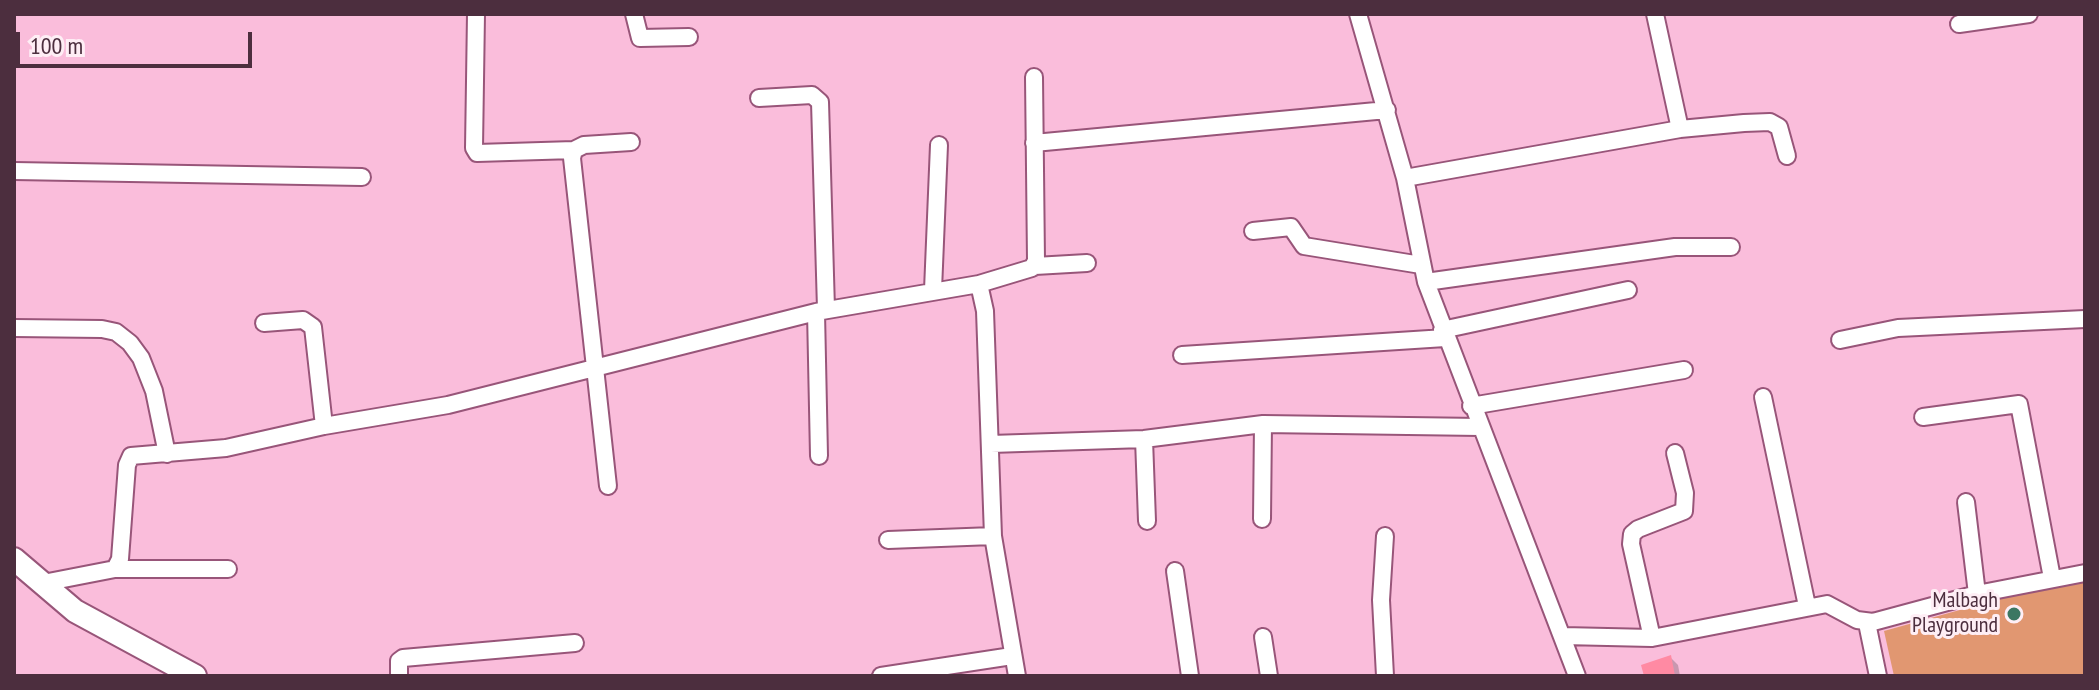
<!DOCTYPE html>
<html>
<head>
<meta charset="utf-8">
<style>
	body { margin:0 }
	#map { position:relative; width:2099px; height:690px; overflow:hidden; background:#fabddb; font-family:"PT Sans Narrow",sans-serif }
	canvas { display:block }
	.frame { position:absolute; inset:0; border:16px solid #4c2e3e; pointer-events:none }
	.scale { position:absolute; left:16px; top:32px; width:236px; height:36px; box-sizing:border-box; border:4px solid #4c2e3e; border-top:0; padding-left:10px; font-size:24px; line-height:28px; white-space:nowrap; color:#4c2e3e; -webkit-text-stroke:6px #feeef5; paint-order:stroke }
</style>
</head>
<body>
<div id="map">
<canvas width="2099" height="690"></canvas>
<div class="frame"></div>
<div class="scale">100 m</div>
</div>
<script>
const g = document.querySelector('canvas').getContext('2d');
g.lineJoin = 'round';
function fill(path, color) { g.fillStyle = color; g.fill(path, 'evenodd'); }
const shape = rows => new Path2D(rows.map(r => 'M' + r).join(''));
function strokePath(path, color, width, dash) { g.strokeStyle = color; g.lineWidth = width; g.lineCap = dash ? 'butt' : 'round'; g.setLineDash(dash || []); g.stroke(path); }
function label(font, color, halo, rows, align = 'center') {
  g.font = font + ' "PT Sans Narrow",sans-serif'; g.lineWidth = 6; g.setLineDash([]); g.textBaseline = 'middle'; g.strokeStyle = halo; g.fillStyle = color; for (const [text, x, y, turn = 0] of rows) {
    g.save(); g.translate(x, y); g.rotate((+turn || 0) * Math.PI / 180); g.textAlign = isNaN(turn) ? turn : align; if (halo) g.strokeText(text, 0, 0); g.fillText(text, 0, 0); g.restore();
  }
}
fill(shape([
	[2085,582,2085,676,1894,676,1884,631,2003,598]
]), '#e19771');
fill(shape([
	[1670,657,1678,665,1680,676,1646,676]
]), '#0003');
fill(shape([
	[1671,655,1675,676,1644,676,1641,665]
]), '#ff8aa3');
const street = shape([
	[476,14,474,148,477,153,574,150],
	[634,14,640,38,689,37],
	[1358,14,1405,178,1426,282,1577,676],
	[1655,14,1680,129],
	[1959,24,2029,14],
	[759,98,812,95,820,102,826,309],
	[1034,143,1387,110],
	[14,171,362,177],
	[1405,178,1680,129,1744,123,1770,122,1779,127,1787,156],
	[1253,231,1291,227,1304,246,1421,265],
	[1035,266,1087,263],
	[1426,282,1675,247,1731,247],
	[979,284,985,311,993,536,1017,676],
	[933,290,939,145],
	[816,312,819,456],
	[264,323,303,320,313,327,324,426],
	[14,328,102,329,116,332,130,343,141,358,154,391,167,454],
	[1442,330,1628,290],
	[1840,340,1898,328,2085,319],
	[1182,355,1445,338],
	[1763,397,1807,606],
	[1471,406,1684,370],
	[1923,417,2019,404,2052,578],
	[1144,439,1147,521],
	[991,444,1144,439,1263,424,1480,427],
	[608,486,572,158,574,150,584,145,631,142],
	[1966,502,1977,594],
	[1262,519,1263,424],
	[1385,536,1381,600,1385,676],
	[888,540,993,536],
	[115,569,120,559,127,465,131,456,226,448,324,426,448,405,816,312,979,284,1032,268,1036,261,1034,77],
	[1175,571,1190,676],
	[43,583,115,569,228,569],
	[1867,623,1878,676],
	[1563,636,1652,638,1827,604,1857,620,1873,622,1977,594,2085,573],
	[1263,637,1269,676],
	[1652,638,1631,544,1632,534,1638,529,1684,511,1685,493,1675,453],
	[399,676,399,661,403,658,575,643],
	[881,676,1012,656]
]);
const secondary = shape([
	[14,559,75,611,195,676]
]);
strokePath(street, '#985579', 20);
strokePath(secondary, '#985579', 26);
strokePath(street, '#fff', 16);
strokePath(secondary, '#fff', 22);
for (const [x, y, r, color] of [
	[2014,614,8,"#3c7762"]
]) { const dot = new Path2D(); dot.arc(x, y, r, 0, 2 * Math.PI); g.fillStyle = color; g.fill(dot); strokePath(dot, '#feeef5', 3); }
label('22px', '#4c2e3e', '#feeef5', [
	["Malbagh",1998,601],
	["Playground",1998,626]
], 'right');
</script>
</body>
</html>
